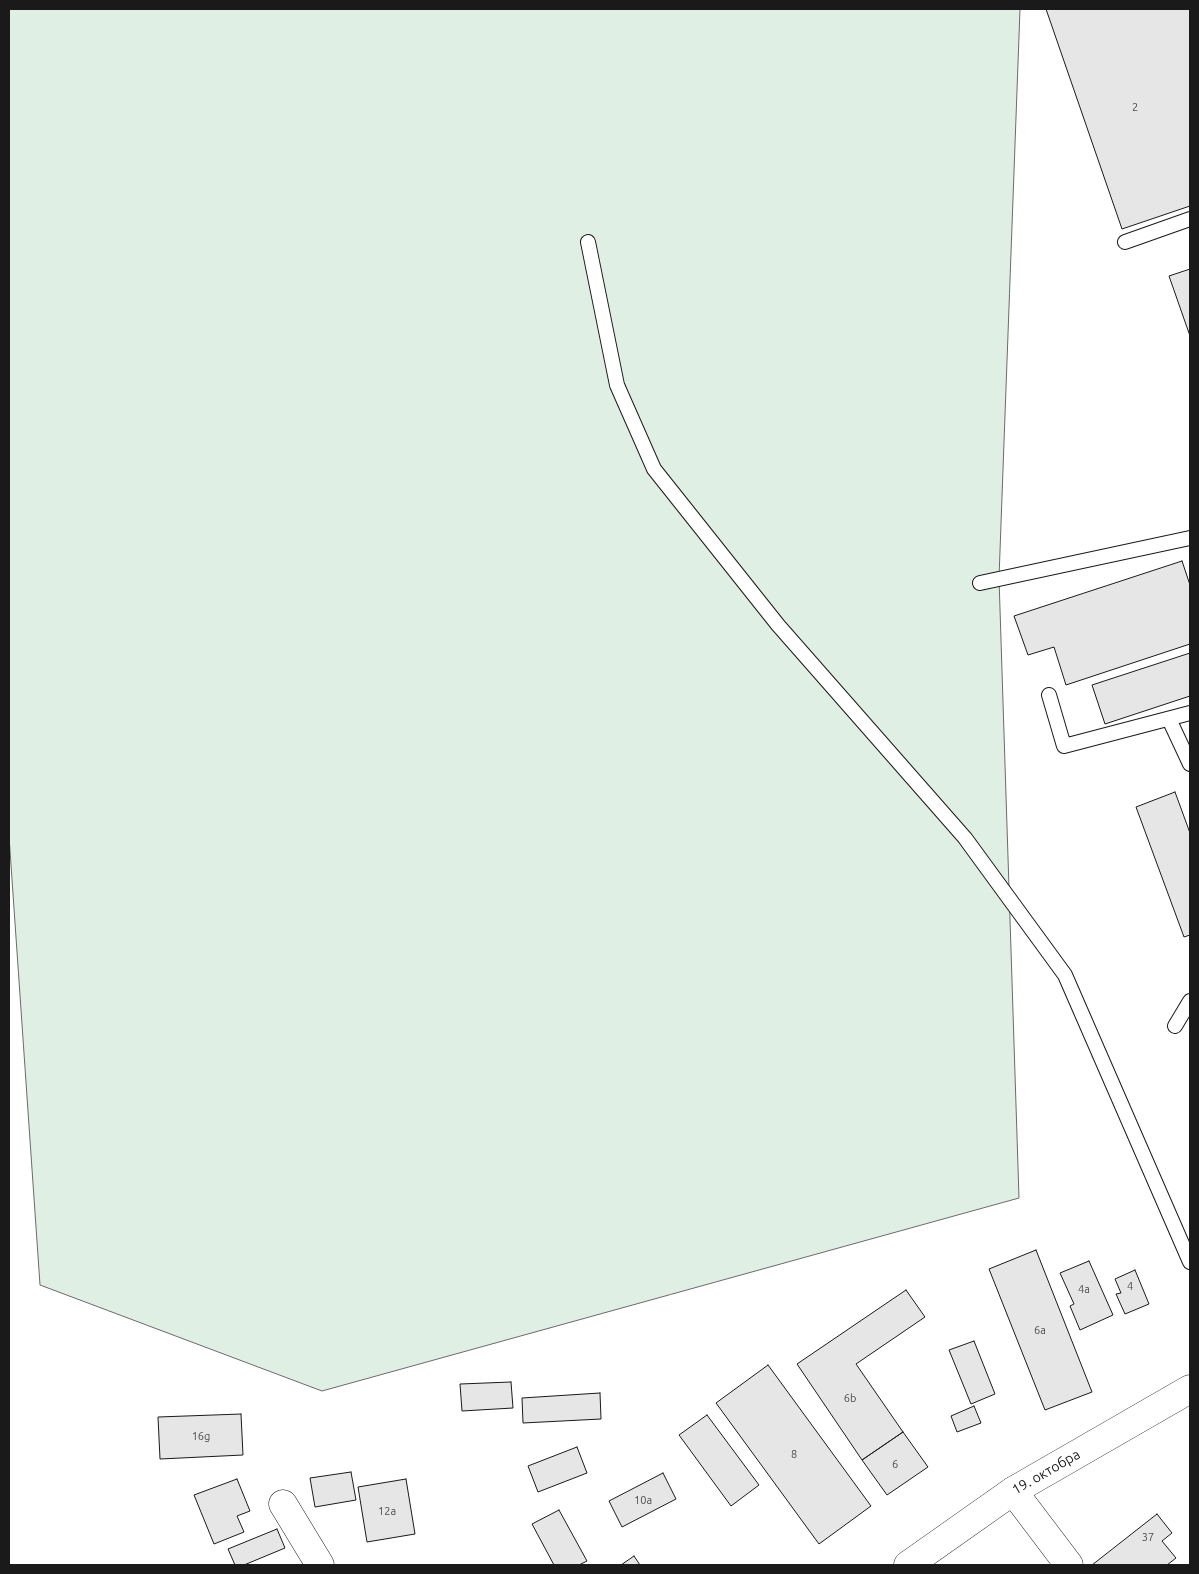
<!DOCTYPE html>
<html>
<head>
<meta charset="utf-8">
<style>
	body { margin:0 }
	#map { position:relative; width:1199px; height:1574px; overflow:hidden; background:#fff; font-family:Ubuntu,sans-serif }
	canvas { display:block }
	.frame { position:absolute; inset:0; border:10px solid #1a1a1a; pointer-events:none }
</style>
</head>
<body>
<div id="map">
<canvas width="1199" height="1574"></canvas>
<div class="frame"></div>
</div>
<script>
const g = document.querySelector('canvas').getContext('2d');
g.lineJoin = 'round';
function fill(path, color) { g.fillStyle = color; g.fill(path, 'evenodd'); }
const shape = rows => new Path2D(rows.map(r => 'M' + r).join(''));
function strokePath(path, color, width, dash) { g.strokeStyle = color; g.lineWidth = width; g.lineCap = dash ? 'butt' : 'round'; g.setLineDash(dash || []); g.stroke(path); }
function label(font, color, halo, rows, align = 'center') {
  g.font = font + ' Ubuntu,sans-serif'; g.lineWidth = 4; g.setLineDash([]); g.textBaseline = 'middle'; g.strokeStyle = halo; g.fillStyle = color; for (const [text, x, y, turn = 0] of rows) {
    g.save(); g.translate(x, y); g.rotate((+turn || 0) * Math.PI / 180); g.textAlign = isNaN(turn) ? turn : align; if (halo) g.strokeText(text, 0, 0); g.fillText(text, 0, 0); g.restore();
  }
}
const green = shape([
	[9,9,1020,9,999,578,1019,1198,322,1391,40,1285,9,836,9,9]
]);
fill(green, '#e0efe3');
strokePath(green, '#6a6a6a', 1);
const building = shape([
	[1046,9,1190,9,1190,206,1122,229,1046,9],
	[1190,269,1190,336,1169,276,1190,269],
	[1182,561,1190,585,1190,644,1066,685,1054,647,1028,655,1014,616,1182,561],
	[1190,653,1190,696,1105,724,1092,685,1190,653],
	[1175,792,1190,833,1190,935,1184,937,1136,807,1175,792],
	[1036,1250,1092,1392,1045,1410,989,1269,1036,1250],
	[1089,1261,1113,1315,1080,1330,1070,1306,1074,1304,1060,1273,1089,1261],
	[1135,1270,1149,1304,1125,1314,1116,1294,1121,1293,1115,1279,1135,1270],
	[906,1290,925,1317,856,1364,903,1432,862,1460,797,1364,906,1290],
	[974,1341,995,1394,971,1404,949,1350,974,1341],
	[768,1365,871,1506,819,1544,716,1403,768,1365],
	[511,1382,513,1408,462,1411,460,1384,511,1382],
	[600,1393,601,1419,523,1423,522,1398,600,1393],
	[974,1406,981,1423,957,1432,951,1416,974,1406],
	[241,1414,243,1455,160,1459,158,1417,241,1414],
	[707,1415,759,1485,731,1506,679,1435,707,1415],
	[903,1432,928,1467,887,1495,862,1460,903,1432],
	[577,1447,587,1473,538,1492,528,1466,577,1447],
	[351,1472,356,1500,315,1507,310,1478,351,1472],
	[663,1473,676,1499,622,1527,609,1501,663,1473],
	[237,1479,250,1511,237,1516,244,1532,214,1544,194,1495,237,1479],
	[406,1479,415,1534,367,1542,358,1487,406,1479],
	[559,1510,587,1561,579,1565,554,1565,532,1524,559,1510],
	[1157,1514,1172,1533,1162,1541,1176,1558,1167,1565,1092,1565,1157,1514],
	[277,1529,285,1548,244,1565,235,1565,228,1549,277,1529],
	[634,1556,640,1565,621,1565,634,1556]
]);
fill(building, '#e6e6e6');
strokePath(building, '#1a1a1a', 1);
const service = shape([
	[588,242,617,385,654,469,778,625,965,838,1065,975,1190,1262],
	[1125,242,1190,219],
	[980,583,1190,538],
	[1049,695,1064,746,1190,713],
	[1169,719,1190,764],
	[1175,1026,1190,1001]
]);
const minor = shape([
	[1013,1491,1069,1565],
	[283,1504,320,1565]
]);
const tertiary = shape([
	[908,1565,1013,1491,1190,1389]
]);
strokePath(service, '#1a1a1a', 16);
strokePath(minor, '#1a1a1a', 29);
strokePath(tertiary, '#1a1a1a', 29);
strokePath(service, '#fff', 14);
strokePath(minor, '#fff', 28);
strokePath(tertiary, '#fff', 28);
label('11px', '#4d4d4d', null, [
	["2",1135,107],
	["4",1130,1286],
	["4a",1084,1289],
	["6a",1040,1330],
	["6b",850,1398],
	["16g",201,1436],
	["8",794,1454],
	["6",895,1464],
	["10a",643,1500],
	["12a",387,1511],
	["37",1148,1537]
]);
label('14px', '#1a1a1a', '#fff', [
	["19. октобра",1046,1472,-30]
]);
</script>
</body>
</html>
